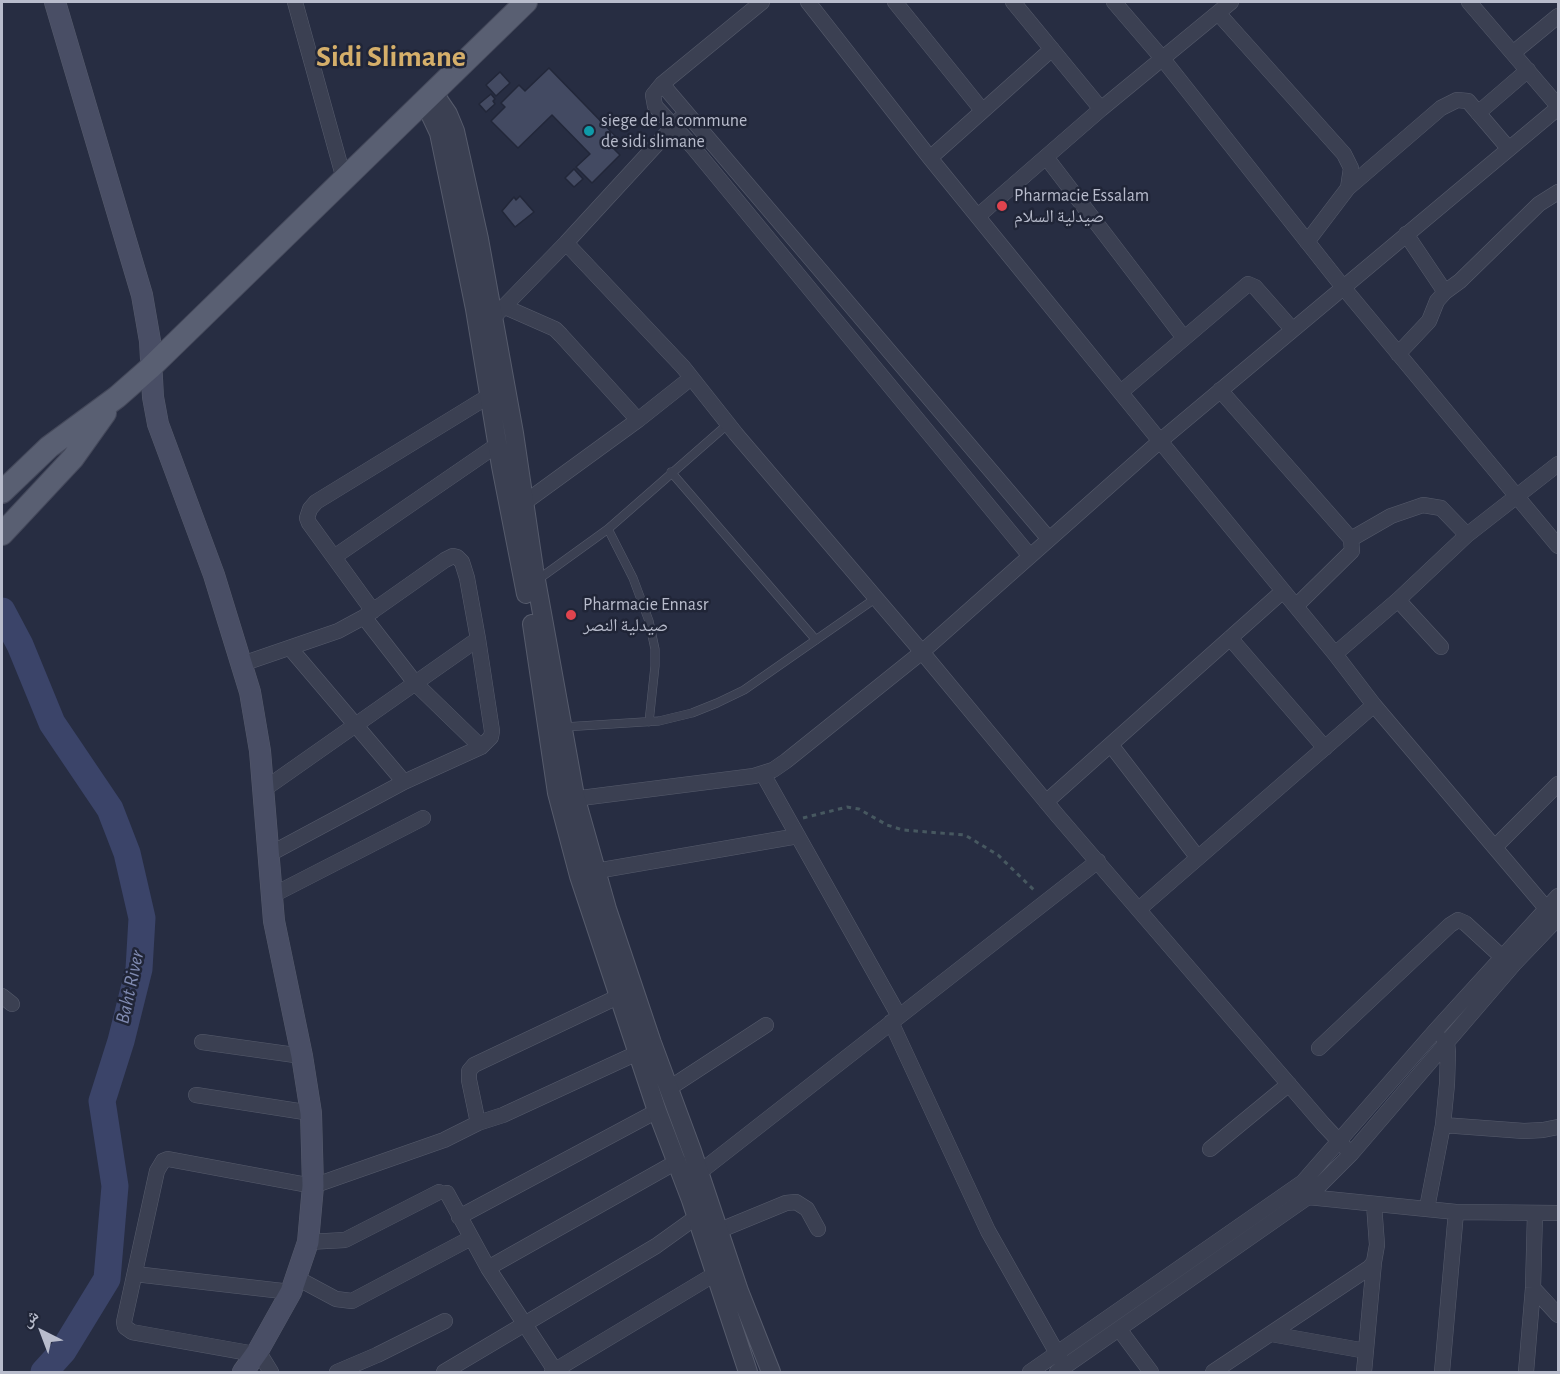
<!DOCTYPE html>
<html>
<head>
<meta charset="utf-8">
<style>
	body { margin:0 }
	#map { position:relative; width:1560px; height:1374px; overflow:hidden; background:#272d42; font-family:"Alegreya Sans","Noto Naskh Arabic",sans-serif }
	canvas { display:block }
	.frame { position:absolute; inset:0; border:3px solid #b8bccc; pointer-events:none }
	.north { position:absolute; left:12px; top:1302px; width:60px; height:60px; -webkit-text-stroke:4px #202537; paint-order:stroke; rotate:318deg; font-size:16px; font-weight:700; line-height:24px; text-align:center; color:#b8bccc }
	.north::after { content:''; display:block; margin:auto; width:21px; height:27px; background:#b8bccc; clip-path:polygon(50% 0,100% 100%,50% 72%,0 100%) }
</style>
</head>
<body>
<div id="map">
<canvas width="1560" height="1374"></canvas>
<div class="frame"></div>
<div class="north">ش</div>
</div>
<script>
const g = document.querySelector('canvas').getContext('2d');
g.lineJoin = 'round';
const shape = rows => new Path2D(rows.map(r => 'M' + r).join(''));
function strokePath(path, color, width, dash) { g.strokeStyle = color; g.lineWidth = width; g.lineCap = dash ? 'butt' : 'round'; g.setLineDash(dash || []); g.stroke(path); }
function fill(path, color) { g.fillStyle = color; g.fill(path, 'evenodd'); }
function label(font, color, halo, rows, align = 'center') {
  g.font = font + ' "Alegreya Sans","Noto Naskh Arabic",sans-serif'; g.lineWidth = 5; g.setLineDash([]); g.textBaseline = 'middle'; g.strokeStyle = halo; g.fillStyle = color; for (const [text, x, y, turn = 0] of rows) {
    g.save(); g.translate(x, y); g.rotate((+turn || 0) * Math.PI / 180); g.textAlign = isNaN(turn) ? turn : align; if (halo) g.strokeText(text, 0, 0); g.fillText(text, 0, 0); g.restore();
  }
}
strokePath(shape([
	[2,611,20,645,52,723,110,809,127,853,142,918,139,969,121,1041,102,1101,115,1186,107,1279,63,1351,44,1372]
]), '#3b4469', 27);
const building = shape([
	[549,68,621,142,614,149,620,155,592,183,576,167,590,154,552,115,518,148,491,121,505,107,501,103,519,85,525,91,549,68],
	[500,72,510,83,496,96,486,85,500,72],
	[491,94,495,99,493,101,495,104,486,112,479,104,491,94],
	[574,169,583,179,574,187,565,178,574,169],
	[520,196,534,212,515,227,502,211,514,197,516,200,520,196]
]);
fill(building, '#434a62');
strokePath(building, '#222739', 1.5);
const service = shape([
	[671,472,816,640],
	[608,529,633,578,649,621,655,649,655,666,649,722],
	[536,581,608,529,728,424],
	[564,727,659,721,692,713,717,703,744,690,876,598]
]);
const minor = shape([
	[295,2,344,179],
	[762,2,662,84,653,95,655,106,692,146,1030,556],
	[808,2,930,158,1160,441,1558,108],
	[895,2,982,110],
	[1013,2,1101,109],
	[1114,2,1162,58,1343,287,1558,546],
	[1469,2,1558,106],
	[1218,13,1344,154,1351,168,1348,188,1307,242],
	[1513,53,1558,16],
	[662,84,1049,539],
	[1478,113,1528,70],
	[1046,157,1184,338],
	[930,158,1052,49],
	[1348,188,1441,108,1457,100,1468,101,1509,149],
	[978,216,1101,109,1231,2],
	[1406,234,1445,292],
	[566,243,683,367,736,434,922,652,1057,815,1323,1124,1351,1154],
	[505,307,555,329,561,335,638,420],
	[487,324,566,243,680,119],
	[1398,354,1429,321,1437,301,1445,292,1460,281,1539,204,1558,192],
	[1220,390,1351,539,1352,551,1296,606],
	[1121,392,1248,284,1255,287,1292,329],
	[524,503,638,420,691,378],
	[1351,539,1391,516,1423,505,1441,508,1467,535],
	[334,557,497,445],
	[1398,600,1441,647],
	[373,611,309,523,307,518,310,509,316,502,489,396],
	[364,617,416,684,481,747],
	[1230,638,1325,748],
	[290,648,404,782],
	[1335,654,1398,600,1467,535,1558,464],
	[242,664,338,631,364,617,445,560,453,556,457,557,462,562,467,578,478,639,492,731,491,737,481,747,404,782,268,855],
	[1111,745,1198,858],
	[763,774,899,1016],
	[263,790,478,639],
	[565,800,754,776,773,770,786,761,922,652,1160,441,1335,654,1374,705,1546,908,1558,919],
	[1046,802,1283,591],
	[1495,847,1558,784],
	[596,871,798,836],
	[271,896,423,818],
	[1139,909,1374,705],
	[2,996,12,1004],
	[891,1022,988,1231,1062,1362],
	[202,1042,302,1056],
	[1319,1048,1450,925,1458,920,1465,923,1502,957],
	[668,1089,766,1025],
	[196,1095,311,1113],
	[478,1123,469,1080,469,1071,474,1065,628,992],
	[1443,1125,1524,1131,1543,1130,1558,1127],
	[1210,1149,1289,1084],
	[691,1179,1098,861],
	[447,1193,488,1268,556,1372],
	[1302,1194,1308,1197,1456,1212,1558,1213],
	[1427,1208,1443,1125,1447,1084,1448,1052,1447,1043,1444,1040],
	[459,1217,657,1111],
	[718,1231,786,1203,796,1202,807,1209,818,1229],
	[308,1242,345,1240,439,1192],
	[488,1268,678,1161],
	[135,1274,291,1292],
	[295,1277,336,1299,352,1301,471,1238],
	[1533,1288,1558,1315],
	[1119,1329,1151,1372],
	[1271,1334,1366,1351],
	[258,1351,271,1372],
	[255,1354,132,1332,125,1327,124,1322,157,1171,163,1161,168,1159,313,1186,444,1140,478,1123,503,1115,646,1049],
	[337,1372,377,1355,445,1321],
	[444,1372,656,1246,688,1223,705,1213],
	[552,1372,715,1274],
	[1030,1372,1303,1182,1435,1031,1558,896],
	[1057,1372,1308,1197,1351,1154,1514,964,1558,918],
	[1213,1372,1369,1268,1374,1262,1377,1245,1374,1204],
	[1364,1372,1374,1262],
	[1442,1372,1456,1212],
	[1526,1372,1533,1288,1535,1213]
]);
const tertiary = shape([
	[433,92,448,114,455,131,479,239,514,433,534,569,575,796,607,909,652,1043,692,1151,739,1291,771,1372],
	[424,101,439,133,460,235,475,309,501,466,526,594],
	[532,624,557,793,579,876,657,1111,691,1200,748,1372]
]);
const secondary = shape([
	[55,2,142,295,150,341,153,397,158,424,214,575,250,692,260,751,274,921,302,1056,311,1113,313,1186,308,1242,291,1292,258,1351,243,1372]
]);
const primary = shape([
	[2,492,49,447,117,397,150,368,526,2],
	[2,534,73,458,105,413]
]);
strokePath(service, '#565b6c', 9);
strokePath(minor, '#565b6c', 16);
strokePath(tertiary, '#565b6c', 20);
strokePath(secondary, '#565b6c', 22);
strokePath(primary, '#45495b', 24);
strokePath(shape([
	[803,818,847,807,859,809,887,825,903,830,965,835,998,855,1036,892]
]), '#475860', 3, [4.5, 4.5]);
strokePath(service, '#3b4052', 8);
strokePath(minor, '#3b4052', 15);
strokePath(tertiary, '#3b4052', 18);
strokePath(secondary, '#494e65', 21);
strokePath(primary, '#595f72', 22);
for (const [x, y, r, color] of [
	[589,131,6,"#0f9aa8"],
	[1002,206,6,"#e0444e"],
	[571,615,6,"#e0444e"]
]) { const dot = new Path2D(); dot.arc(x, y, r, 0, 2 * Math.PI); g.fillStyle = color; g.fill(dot); strokePath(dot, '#202537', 2); }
label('18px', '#b8bccc', '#202537', [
	["siege de la commune",601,121],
	["de sidi slimane",601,142],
	["Pharmacie Essalam",1014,196],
	["صيدلية السلام",1014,217],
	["Pharmacie Ennasr",583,605],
	["صيدلية النصر",583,626]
], 'left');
label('italic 20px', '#808bb2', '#202537', [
	["Baht River",130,987,-78]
]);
label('bold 30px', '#d5af6a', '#202537', [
	["Sidi Slimane",391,57]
]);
</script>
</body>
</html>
